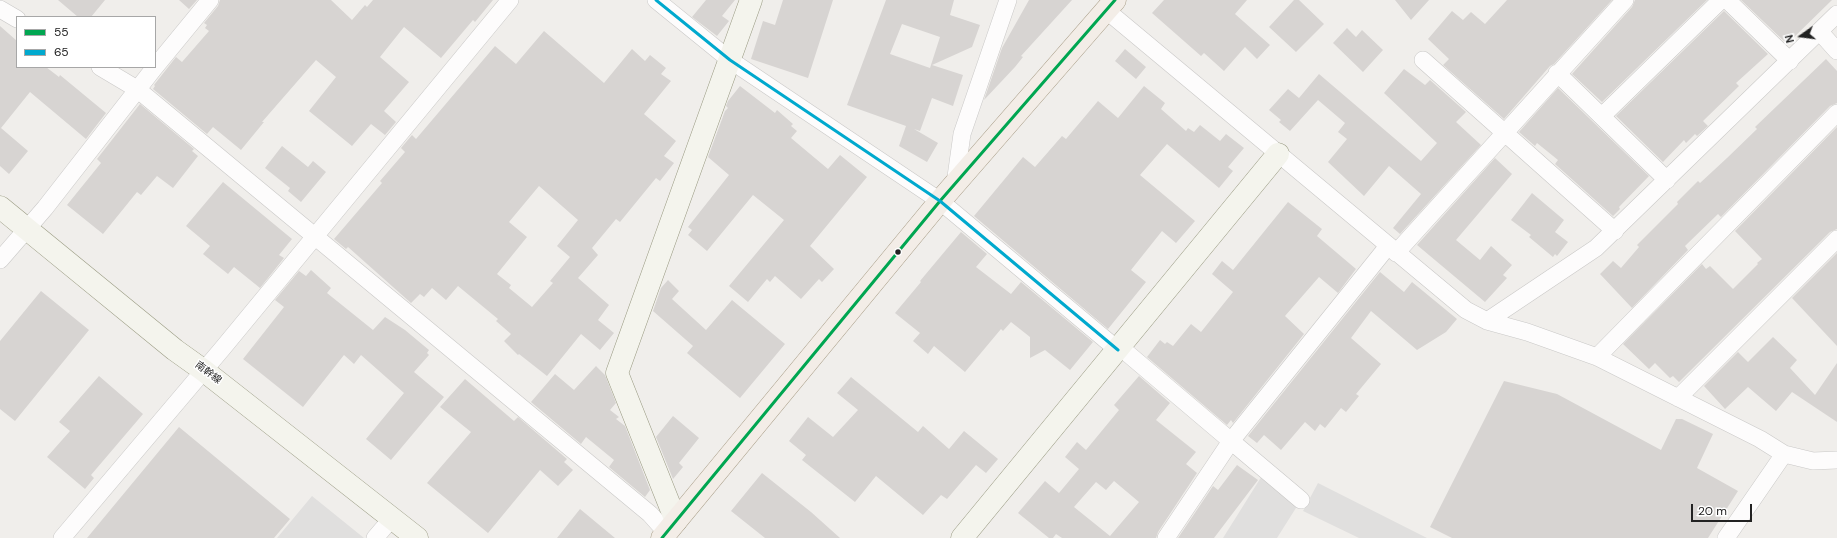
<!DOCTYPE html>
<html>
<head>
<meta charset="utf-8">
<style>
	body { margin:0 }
	#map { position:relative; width:1837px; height:538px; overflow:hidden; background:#f0eeeb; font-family:"DM Sans",sans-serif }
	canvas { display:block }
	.legend { position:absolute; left:16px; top:16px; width:140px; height:52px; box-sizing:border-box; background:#fff; border:1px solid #a7a7a7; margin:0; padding:5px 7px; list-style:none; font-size:12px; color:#222 }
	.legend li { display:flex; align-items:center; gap:8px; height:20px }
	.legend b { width:20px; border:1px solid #a7a7a7 }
	.north { position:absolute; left:1781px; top:16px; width:40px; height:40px; -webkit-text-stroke:3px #fff; paint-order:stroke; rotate:256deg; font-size:11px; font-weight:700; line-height:16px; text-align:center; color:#222 }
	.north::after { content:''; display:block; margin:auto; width:14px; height:18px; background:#222; clip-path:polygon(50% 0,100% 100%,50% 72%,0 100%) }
	.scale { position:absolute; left:1691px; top:504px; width:61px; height:18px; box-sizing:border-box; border:2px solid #222; border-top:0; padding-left:5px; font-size:12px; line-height:14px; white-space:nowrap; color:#222; -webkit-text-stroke:3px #fff; paint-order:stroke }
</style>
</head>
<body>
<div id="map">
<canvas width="1837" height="538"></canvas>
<ul class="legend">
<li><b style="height:5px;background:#00a651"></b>55</li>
<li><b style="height:5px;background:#00a9ce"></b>65</li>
</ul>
<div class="north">N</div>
<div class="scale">20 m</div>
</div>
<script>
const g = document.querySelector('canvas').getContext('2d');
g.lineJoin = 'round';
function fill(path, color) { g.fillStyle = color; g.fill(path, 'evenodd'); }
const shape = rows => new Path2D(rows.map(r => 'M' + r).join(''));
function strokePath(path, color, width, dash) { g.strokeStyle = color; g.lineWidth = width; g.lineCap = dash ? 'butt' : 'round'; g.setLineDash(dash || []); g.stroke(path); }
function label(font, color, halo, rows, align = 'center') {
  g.font = font + ' "DM Sans","Noto Sans JP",sans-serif'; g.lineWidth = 3; g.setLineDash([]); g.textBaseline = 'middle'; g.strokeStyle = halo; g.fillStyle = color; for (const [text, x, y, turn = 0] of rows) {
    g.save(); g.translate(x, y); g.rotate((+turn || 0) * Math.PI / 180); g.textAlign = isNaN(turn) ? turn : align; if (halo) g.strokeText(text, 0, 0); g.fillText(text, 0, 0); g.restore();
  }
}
fill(shape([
	[1265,471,1301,500,1277,538,1223,538],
	[1318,483,1427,538,1359,538,1303,511],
	[312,496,364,538,277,538]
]), '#e0dfde');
fill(shape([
	[58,0,105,0,91,17,78,17],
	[179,0,197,0,189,9],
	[220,0,331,0,352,20,365,5,367,7,373,0,493,0,475,22,473,20,441,58,404,27,380,57,409,82,384,111,396,122,385,135,371,124,352,146,309,111,336,77,316,60,262,122,264,122,241,150,213,127,207,134,153,89,155,86,154,85,176,57,182,62,209,31,205,28,207,25,204,23,218,6],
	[706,0,735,0,722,16,729,21,717,36,692,17],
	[783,0,833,0,808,78,751,59,763,21,775,25],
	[886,0,954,0,950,15,980,25,972,47,932,65,963,75,953,106,932,98,920,131,914,129,938,143,927,162,899,146,906,126,847,105],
	[902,24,940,37,930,68,890,54],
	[1029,0,1072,0,1021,56,1023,57,1015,67,984,100,1002,48],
	[1164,0,1247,0,1235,14,1270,45,1257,59,1245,47,1224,71,1204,53,1201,56,1152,13],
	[1294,0,1299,0,1324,24,1296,52,1269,27],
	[1395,0,1429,0,1411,20],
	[1507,0,1612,0,1554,64,1550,66,1504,119,1443,65,1449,59,1428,39,1452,11,1463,20,1471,12,1485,24],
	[1635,0,1707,0,1602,102,1572,74,1632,7],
	[1741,0,1832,0,1787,44],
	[1724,11,1768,54,1736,83,1739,86,1703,121,1708,126,1697,136,1695,134,1686,143,1684,140,1663,162,1616,116],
	[0,26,17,41,17,67,46,67,59,77,60,75,106,113,86,139,30,92,1,128,28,151,9,174,0,166],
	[1347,28,1356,37,1362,30,1383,50,1363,72,1333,43],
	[544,31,604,83,632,49,645,61,650,55,666,68,661,74,671,81,644,114,676,141,664,156,674,163,660,181,656,178,620,222,616,219,592,248,598,255,578,278,609,305,598,320,614,333,600,350,581,334,547,376,519,354,518,355,504,341,511,334,496,321,498,319,458,286,446,300,432,288,424,297,420,294,411,303,348,247,346,249,334,239,382,183,380,181,405,152,401,148,412,135,416,139,495,46,516,64],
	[539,186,578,220,557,246,570,257,550,281,553,283,532,307,509,288,511,285,497,274,527,237,509,222],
	[1125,49,1146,67,1136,79,1115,61],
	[1826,59,1837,71,1837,103,1830,106,1721,217,1718,214,1685,246,1688,250,1632,308,1600,274,1613,261,1621,268,1639,247,1637,245,1678,204,1677,202,1698,181,1700,183,1727,158,1757,129,1755,127],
	[1404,69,1425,85,1430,80,1466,112,1456,122,1481,145,1400,234,1393,228,1421,194,1389,166,1364,196,1328,162,1347,139,1338,132,1345,123,1318,100,1290,131,1279,122,1281,120,1269,110,1288,89,1299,98,1319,74,1421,161,1437,143,1384,93],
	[740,86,775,113,777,110,793,124,791,126,797,131,791,138,828,169,840,155,867,177,810,246,834,269,822,282,819,279,801,299,775,276,770,282,767,279,748,302,729,286,784,220,753,195,707,251,688,235,692,230,688,227,729,175,708,157,725,111,728,108,726,106,728,101],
	[1144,86,1165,103,1161,109,1186,131,1188,128,1194,132,1200,125,1220,141,1226,134,1244,148,1228,167,1233,171,1219,188,1167,144,1140,175,1195,221,1176,243,1162,231,1131,270,1146,282,1108,329,974,216,1023,157,1035,167,1062,136,1066,139,1098,101,1118,118],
	[1558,88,1649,176,1619,207,1620,209,1613,216,1555,164,1558,160,1537,143,1535,146,1519,132],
	[140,104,194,149,192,151,198,156,173,188,157,176,141,195,137,192,103,234,67,205,101,163,97,159],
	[1837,127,1837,229,1830,232,1679,382,1673,376,1670,378,1655,363,1649,369,1623,344,1702,264,1706,269,1710,266,1733,289,1758,264,1757,263,1762,259,1735,231],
	[282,146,308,167,313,161,326,172,301,202,288,191,290,188,265,168],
	[1495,158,1512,174,1456,240,1480,260,1491,246,1512,265,1503,275,1507,278,1485,302,1417,245],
	[223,182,292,239,279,255,284,258,260,288,234,267,228,274,203,254,210,246,186,226],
	[1532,193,1564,220,1555,232,1568,242,1557,256,1555,254,1553,257,1529,237,1531,235,1511,220],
	[1288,202,1322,229,1317,236,1356,269,1338,293,1319,277,1285,316,1304,334,1233,423,1231,420,1227,425,1147,357,1160,340,1165,344,1167,342,1173,346,1191,324,1201,332,1233,292,1212,274,1222,261,1233,270],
	[961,232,987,254,976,267,1011,294,1021,282,1093,342,1070,370,1045,350,1030,358,1030,337,1011,322,1003,331,1001,329,965,372,934,346,928,354,913,341,920,333,895,313,921,282,920,281],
	[1837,253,1837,346,1792,298],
	[311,270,331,288,327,293,373,330,385,317,405,330,429,350,427,353,429,355,414,372,444,397,391,460,366,439,404,393,361,355,354,364,344,355,303,407,243,359,284,307,275,300,299,271,306,276],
	[1380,272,1404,292,1412,282,1457,319,1446,332,1417,350,1371,311,1351,338,1381,364,1356,394,1359,396,1346,412,1341,408,1325,428,1320,424,1315,431,1305,422,1281,450,1264,435,1257,443,1248,436],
	[668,280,679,291,672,299,706,330,732,300,785,344,740,398,687,353,693,346,653,311,661,288],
	[41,291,89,330,15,421,0,409,0,341],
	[1773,337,1797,360,1790,368,1815,395,1837,363,1837,422,1792,392,1776,411,1748,387,1725,409,1704,386,1738,352,1748,362],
	[596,366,605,375,616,403,610,410,619,417,616,419,625,426,650,490,645,497,609,467,614,460,586,437,581,444,531,402,555,374,574,390],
	[99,376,143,414,91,475,94,478,85,489,47,457,70,431,59,422],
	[1139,376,1170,403,1156,420,1196,452,1186,464,1197,473,1158,532,1156,538,1062,538,1056,534,1053,538,1049,538,1018,513,1045,481,1059,493,1079,469,1065,457,1077,442,1086,450,1119,410,1114,405],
	[1114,481,1139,502,1110,536,1074,507,1096,482,1106,490],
	[851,377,918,432,923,426,949,449,964,431,998,459,986,473,976,465,947,499,941,495,923,515,876,476,855,502,802,460,806,455,789,441,808,417,833,437,858,410,837,393],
	[465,379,514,421,518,417,567,459,564,462,573,470,558,486,540,470,488,533,427,483,471,432,440,407],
	[1504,381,1557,394,1661,450,1676,419,1682,419,1713,434,1697,468,1738,491,1708,538,1452,538,1430,527],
	[673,416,699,438,679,463,683,467,673,479,656,437],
	[179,427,290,519,274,538,87,538],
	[1237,465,1258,480,1214,538,1178,538,1213,486,1218,490],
	[762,473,811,512,840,538,765,538,731,511],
	[580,509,615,538,557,538]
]), '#d7d4d2');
const street = shape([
	[656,0,730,60,940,201,1118,350],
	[1727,0,1790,61],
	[0,9,17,19],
	[1106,10,1466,310,1487,321,1527,332,1597,357,1760,439,1784,454,1813,461,1837,460],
	[1820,32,1837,51],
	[1423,60,1615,231],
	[100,67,137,89,650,514,666,532],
	[155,67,210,0],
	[1557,73,1667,180],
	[1602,116,1721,0],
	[955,184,962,134,1008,0],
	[1396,253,1625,0],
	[0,260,45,208,155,67],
	[1487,321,1596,248,1837,14],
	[1120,347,1231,441,1166,538],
	[1597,357,1837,113],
	[1678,398,1837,239],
	[1301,500,1231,441,1388,246],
	[62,538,222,349,510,0],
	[375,538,392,518],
	[1726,538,1784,454]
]);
const secondary = shape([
	[0,207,175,350,203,370,417,538],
	[676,521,617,373,751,0],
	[962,538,1278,154]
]);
const primary = shape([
	[662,538,940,201,1115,0]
]);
strokePath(street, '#c9c8c7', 18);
strokePath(secondary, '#999a82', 23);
strokePath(primary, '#a79c86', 23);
strokePath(street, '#fdfcfc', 17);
strokePath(secondary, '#f4f4ed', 22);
strokePath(primary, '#f3ede7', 22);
strokePath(shape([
	[662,538,940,201,1115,0]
]), '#00a651', 3);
strokePath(shape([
	[656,0,730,60,940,201,1118,350]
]), '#00a9ce', 3);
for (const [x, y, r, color] of [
	[898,252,3.5,"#222"]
]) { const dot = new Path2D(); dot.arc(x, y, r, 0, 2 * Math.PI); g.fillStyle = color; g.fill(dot); strokePath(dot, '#fff', 1.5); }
label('10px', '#222', '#fff', [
	["南幹線",208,373,37]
]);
</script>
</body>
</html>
